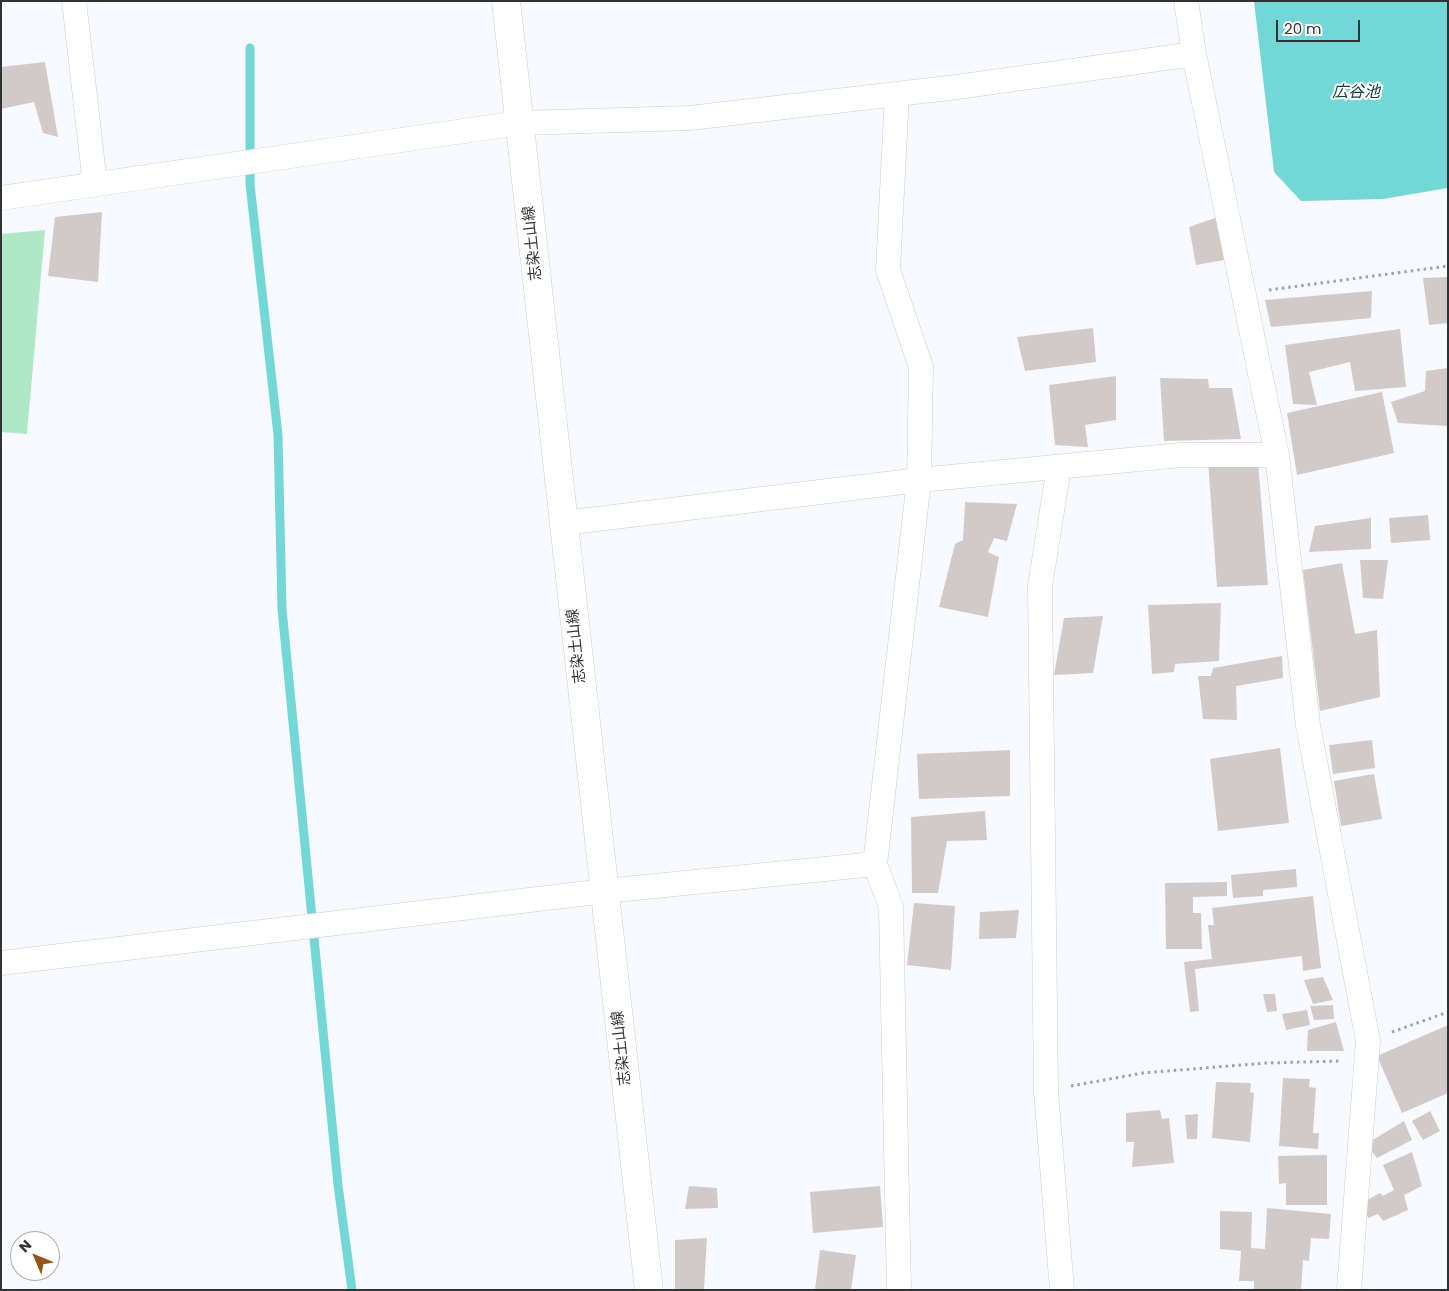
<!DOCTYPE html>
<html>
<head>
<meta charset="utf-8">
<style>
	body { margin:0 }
	#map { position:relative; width:1449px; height:1291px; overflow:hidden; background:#f8f9ff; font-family:Poppins,sans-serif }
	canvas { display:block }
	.frame { position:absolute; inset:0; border:2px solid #313234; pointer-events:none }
	.north { position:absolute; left:10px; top:1231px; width:50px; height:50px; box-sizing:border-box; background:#fff; border:1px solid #adadae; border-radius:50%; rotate:315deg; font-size:14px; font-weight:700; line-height:20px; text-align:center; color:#313234 }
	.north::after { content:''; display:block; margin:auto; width:18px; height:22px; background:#94551d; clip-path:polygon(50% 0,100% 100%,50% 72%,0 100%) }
	.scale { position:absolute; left:1276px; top:20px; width:84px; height:22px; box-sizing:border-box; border:2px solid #313234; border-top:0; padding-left:6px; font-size:15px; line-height:18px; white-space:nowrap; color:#313234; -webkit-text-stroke:4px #fff; paint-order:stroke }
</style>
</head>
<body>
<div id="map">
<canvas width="1449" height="1291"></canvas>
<div class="frame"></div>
<div class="north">N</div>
<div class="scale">20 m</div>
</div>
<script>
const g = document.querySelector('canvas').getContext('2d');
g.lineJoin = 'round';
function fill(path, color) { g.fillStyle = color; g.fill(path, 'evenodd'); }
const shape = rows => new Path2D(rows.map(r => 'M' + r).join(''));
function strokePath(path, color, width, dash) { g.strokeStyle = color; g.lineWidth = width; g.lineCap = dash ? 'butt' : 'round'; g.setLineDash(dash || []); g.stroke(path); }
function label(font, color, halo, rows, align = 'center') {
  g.font = font + ' Poppins,"Noto Sans JP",sans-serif'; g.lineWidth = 4; g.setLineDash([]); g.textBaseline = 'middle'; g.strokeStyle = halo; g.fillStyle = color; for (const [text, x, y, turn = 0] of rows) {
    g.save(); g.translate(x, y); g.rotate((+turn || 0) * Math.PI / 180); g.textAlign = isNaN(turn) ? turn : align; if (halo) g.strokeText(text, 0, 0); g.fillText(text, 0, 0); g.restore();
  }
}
fill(shape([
	[45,230,27,434,1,432,1,234]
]), '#afe8c4');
fill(shape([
	[1254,1,1448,1,1448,188,1383,199,1301,201,1274,172]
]), '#73d7d7');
strokePath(shape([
	[250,48,250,184,278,435,282,609,338,1185,352,1290]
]), '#73d7d7', 9);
fill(shape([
	[45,62,58,137,43,133,34,102,1,109,1,67],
	[102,212,98,282,48,276,55,217],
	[1218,217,1224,260,1196,265,1189,227],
	[1448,277,1448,323,1429,325,1423,278],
	[1372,291,1371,318,1271,327,1265,300],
	[1093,328,1096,362,1025,371,1017,337],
	[1400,329,1406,387,1355,391,1350,362,1309,372,1317,405,1293,404,1285,345],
	[1448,368,1448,426,1398,423,1391,402,1425,391,1426,371],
	[1116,376,1116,420,1085,425,1088,447,1055,445,1049,385],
	[1160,378,1208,379,1209,388,1232,388,1241,439,1164,441],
	[1382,392,1394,453,1297,475,1287,413],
	[1208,460,1258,462,1268,585,1217,587],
	[965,502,1017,504,1007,541,994,538,988,552,999,557,988,617,939,607,955,544,963,540],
	[1428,515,1430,540,1391,543,1389,518],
	[1371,518,1371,549,1309,552,1315,526],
	[1360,560,1388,560,1383,599,1363,598],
	[1342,563,1355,634,1377,630,1380,697,1320,711,1303,570],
	[1221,603,1219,661,1175,664,1174,672,1152,674,1148,605],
	[1103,616,1093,673,1054,675,1064,618],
	[1282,656,1283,678,1236,686,1237,720,1203,719,1198,676,1211,676,1213,668],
	[1372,740,1375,768,1333,774,1329,745],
	[1280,748,1289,823,1218,831,1210,759],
	[1010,750,1010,796,919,799,917,754],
	[1374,774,1382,819,1341,826,1334,781],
	[985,811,987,840,947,841,938,893,912,893,911,817],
	[1296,869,1297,887,1263,890,1263,896,1233,898,1231,875],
	[1227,882,1227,896,1193,897,1193,913,1201,913,1202,949,1166,949,1165,883],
	[1313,896,1321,968,1303,971,1302,956,1195,969,1199,1011,1190,1012,1184,962,1212,959,1208,925,1214,925,1212,908],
	[914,903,955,906,951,970,907,965],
	[1019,910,1016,938,979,939,980,912],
	[1323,977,1333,1000,1313,1004,1304,980],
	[1263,994,1275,994,1277,1011,1267,1012],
	[1333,1005,1334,1019,1314,1020,1310,1006],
	[1307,1010,1310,1025,1286,1030,1282,1014],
	[1336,1022,1344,1051,1307,1051,1308,1030],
	[1448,1025,1448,1093,1402,1113,1377,1056],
	[1283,1078,1310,1079,1309,1087,1316,1088,1313,1133,1319,1133,1318,1149,1279,1146],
	[1216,1082,1251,1083,1250,1092,1254,1093,1250,1142,1212,1138],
	[1160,1110,1162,1119,1169,1118,1174,1163,1132,1167,1134,1142,1126,1142,1126,1113],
	[1430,1111,1440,1131,1423,1140,1412,1121],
	[1198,1114,1197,1139,1187,1139,1185,1115],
	[1404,1121,1412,1140,1377,1158,1366,1144],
	[1412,1152,1422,1186,1404,1195,1408,1210,1383,1221,1378,1214,1368,1218,1362,1203,1380,1193,1383,1196,1394,1190,1383,1165],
	[1327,1155,1327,1205,1286,1205,1286,1183,1279,1184,1278,1156],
	[689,1186,717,1188,718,1208,685,1209],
	[880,1186,883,1227,813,1233,810,1192],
	[1267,1208,1331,1214,1329,1239,1311,1238,1309,1261,1303,1260,1301,1290,1254,1290,1254,1281,1239,1281,1241,1251,1220,1249,1220,1211,1252,1212,1251,1248,1265,1249],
	[707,1238,704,1290,675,1290,675,1240],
	[820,1250,856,1255,851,1290,815,1290]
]), '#d2cac8');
const street = shape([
	[74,1,95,184],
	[1186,1,1194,54,1277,455,1308,725,1368,1041,1349,1290],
	[897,94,888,270,921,367,919,480,875,864,891,907,899,1290],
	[1,198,519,123,690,118,957,87,1194,54],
	[1059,467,1040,586,1046,1091,1062,1290],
	[564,523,919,480,1181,455,1277,455],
	[1,963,605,891,875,864]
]);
const secondary = shape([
	[506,1,649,1290]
]);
strokePath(street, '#caccd2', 25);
strokePath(secondary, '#caccd2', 29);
strokePath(shape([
	[1269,290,1448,266],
	[1392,1032,1448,1012],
	[1071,1086,1143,1073,1266,1063,1341,1061]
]), '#a0a1a5', 3, [2.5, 4]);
strokePath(street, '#fff', 24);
strokePath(secondary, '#fff', 28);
label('15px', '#313234', '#fff', [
	["志染土山線",533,243,-96],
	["志染土山線",577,646,-96],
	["志染土山線",622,1048,-96]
]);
label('italic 16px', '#134242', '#fff', [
	["広谷池",1356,93]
]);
</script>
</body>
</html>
